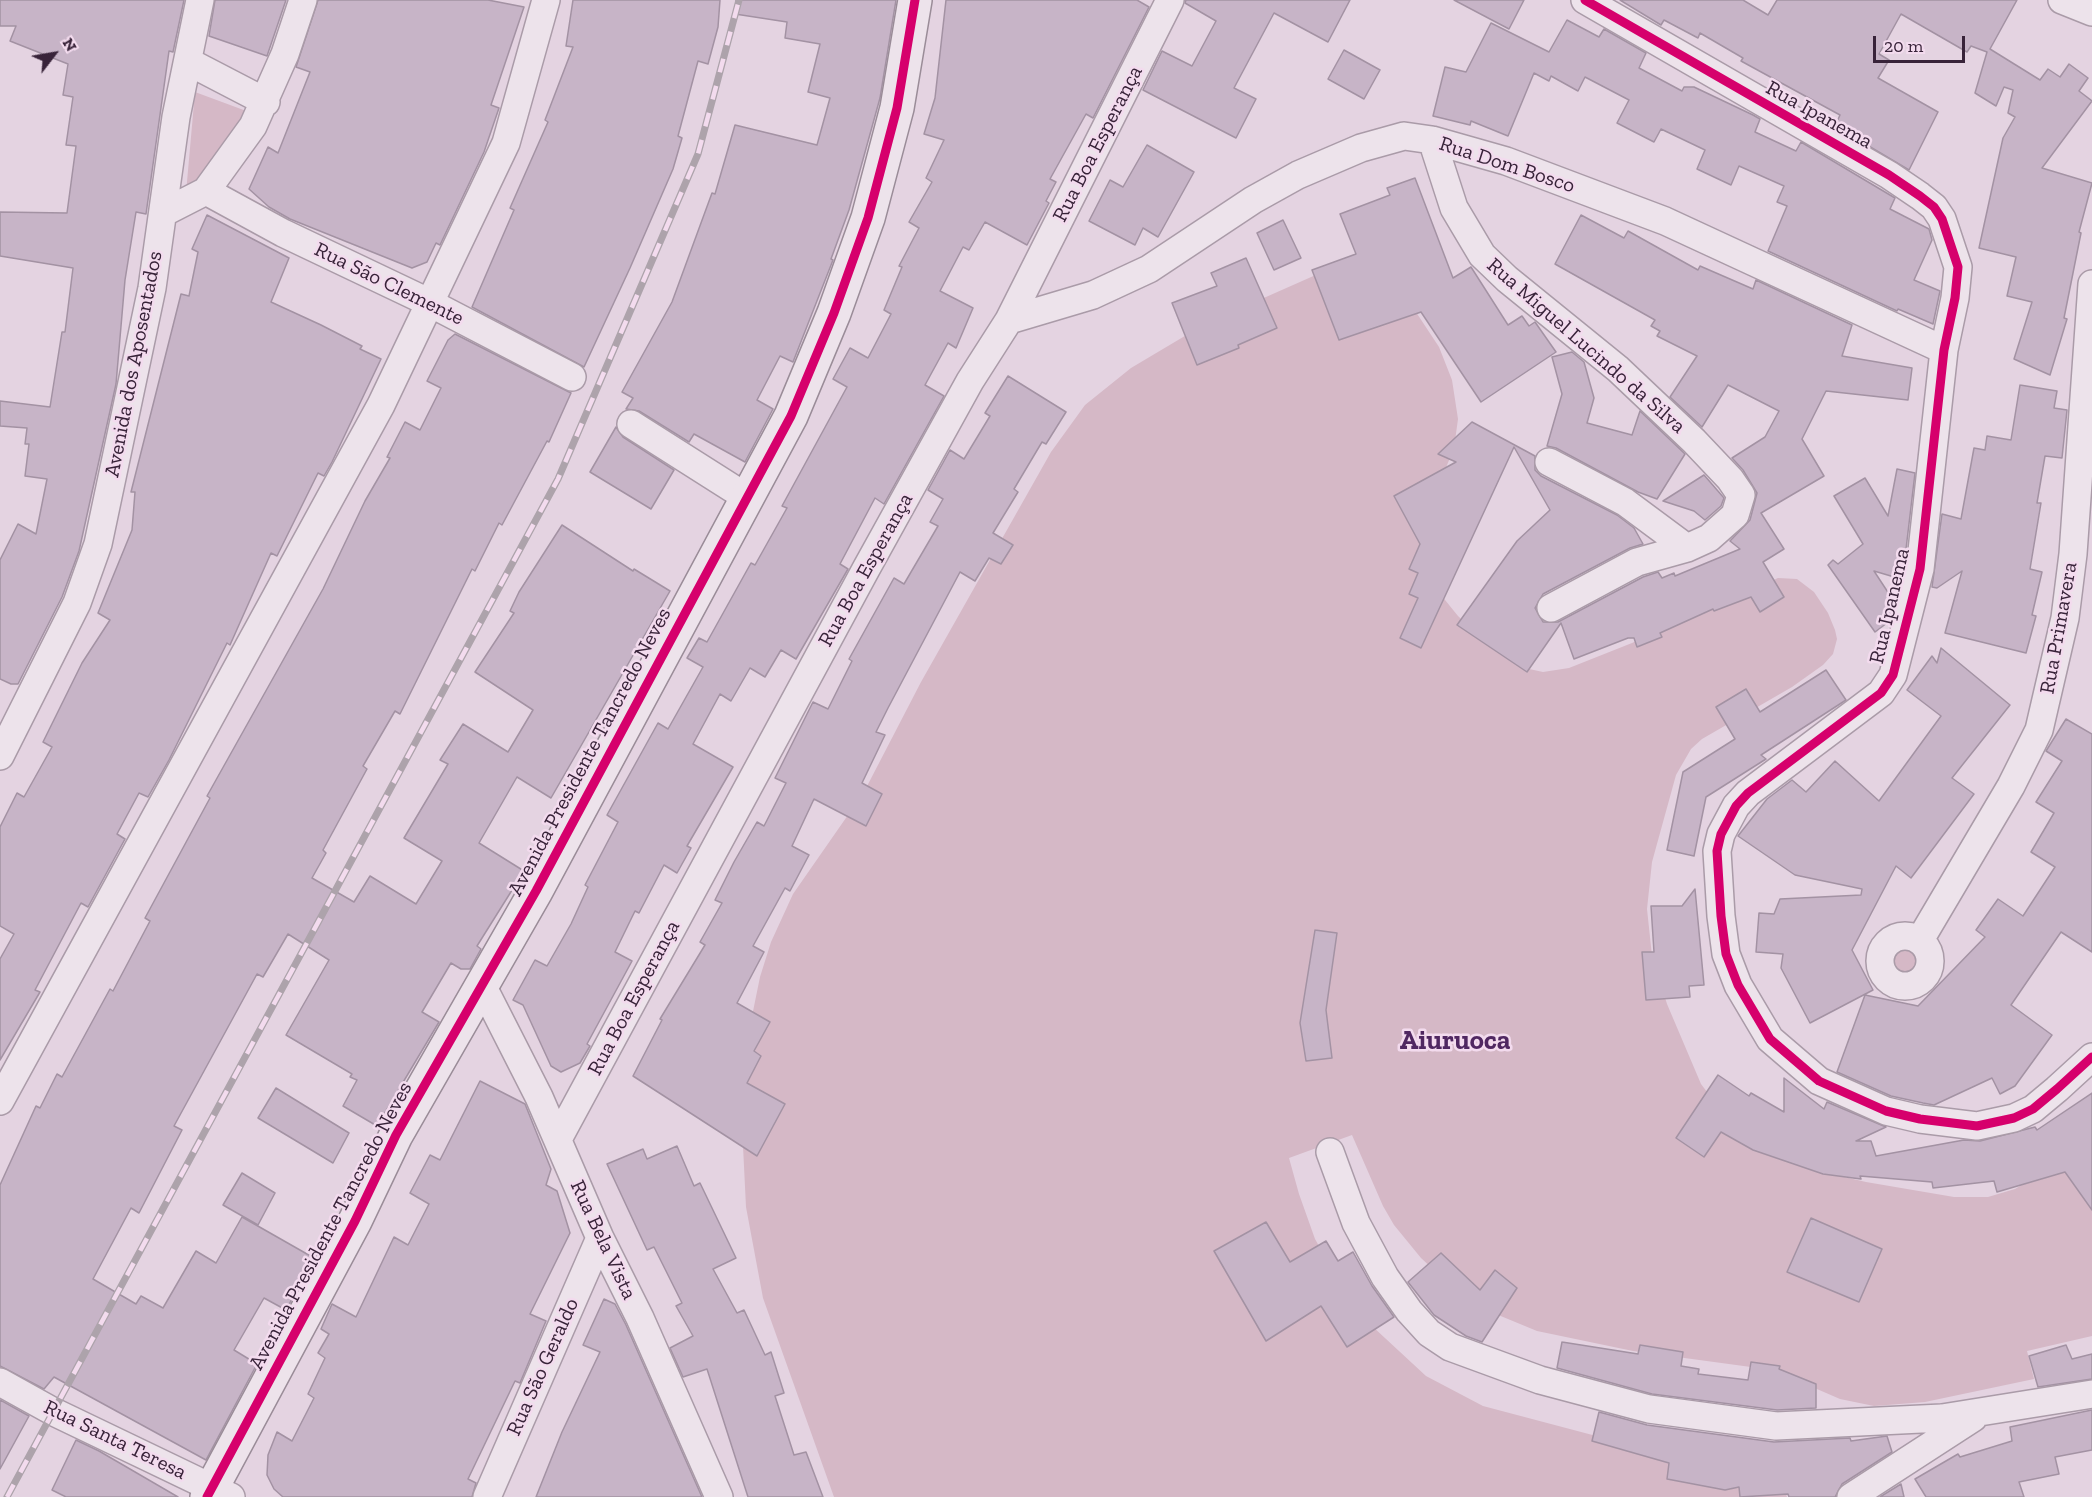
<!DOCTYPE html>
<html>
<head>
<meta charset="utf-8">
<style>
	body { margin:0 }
	#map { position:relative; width:2092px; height:1497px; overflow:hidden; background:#e4d3e1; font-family:"Zilla Slab",serif }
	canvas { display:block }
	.north { position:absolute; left:24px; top:24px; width:60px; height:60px; -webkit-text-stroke:4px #f3dbee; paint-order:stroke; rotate:59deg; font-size:16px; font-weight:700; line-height:24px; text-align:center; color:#382339 }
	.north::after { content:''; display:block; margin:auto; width:21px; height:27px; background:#382339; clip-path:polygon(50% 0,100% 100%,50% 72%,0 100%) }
	.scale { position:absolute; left:1873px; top:36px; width:92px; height:27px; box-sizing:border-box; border:3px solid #382339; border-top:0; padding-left:8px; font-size:18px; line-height:21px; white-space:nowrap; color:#382339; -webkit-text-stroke:4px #f3dbee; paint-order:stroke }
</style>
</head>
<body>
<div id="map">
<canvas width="2092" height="1497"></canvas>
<div class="north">N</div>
<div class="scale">20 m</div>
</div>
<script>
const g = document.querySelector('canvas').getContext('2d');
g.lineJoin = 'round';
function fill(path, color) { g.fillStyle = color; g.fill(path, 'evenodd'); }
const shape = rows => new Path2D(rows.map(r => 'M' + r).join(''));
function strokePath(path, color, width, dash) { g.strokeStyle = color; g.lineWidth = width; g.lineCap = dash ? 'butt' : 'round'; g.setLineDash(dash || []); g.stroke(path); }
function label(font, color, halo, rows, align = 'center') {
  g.font = font + ' "Zilla Slab",serif'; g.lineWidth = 5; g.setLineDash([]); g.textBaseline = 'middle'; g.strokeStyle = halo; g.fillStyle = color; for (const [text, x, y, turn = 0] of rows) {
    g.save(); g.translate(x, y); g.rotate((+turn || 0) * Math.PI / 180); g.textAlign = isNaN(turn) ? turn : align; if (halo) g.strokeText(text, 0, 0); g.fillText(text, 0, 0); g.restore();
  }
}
fill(shape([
	[195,92,249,112,186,193],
	[1327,270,1410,303,1439,347,1452,380,1458,419,1454,448,1438,487,1441,595,1458,616,1480,637,1520,667,1543,672,1569,668,1632,643,1778,578,1797,579,1814,592,1828,613,1835,630,1837,639,1833,654,1823,665,1792,687,1702,739,1691,749,1676,775,1652,862,1647,909,1652,956,1667,1004,1701,1084,1722,1112,1810,1169,1866,1182,1954,1197,1988,1197,2015,1189,2092,1142,2092,1336,2027,1351,2034,1379,1925,1402,1874,1406,1840,1399,1773,1370,1633,1351,1537,1331,1491,1312,1436,1272,1421,1258,1394,1225,1383,1206,1352,1135,1289,1158,1299,1194,1315,1239,1332,1269,1372,1326,1426,1376,1483,1406,1600,1437,1770,1452,1787,1497,834,1497,763,1298,746,1207,743,1146,750,1026,760,977,771,942,793,894,864,792,921,682,1051,452,1085,405,1131,368,1205,324],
	'1882 962a23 23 0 1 1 46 0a23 23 0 1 1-46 0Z'
]), '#d5b8c6');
const building = shape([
	[0,0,184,0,173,52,169,51,146,214,136,212,125,280,116,384,79,551,62,597,18,684,11,684,0,679,0,560,18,524,36,534,47,479,25,476,29,444,25,444,27,428,0,426,0,401,50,407,62,332,65,332,73,268,0,256,0,212,67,213,76,146,66,145,73,97,63,95,68,64,10,41,16,26,0,26,0,0],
	[215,0,286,0,267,56,209,36,215,0],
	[318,0,488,0,524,7,491,105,499,108,484,152,440,245,436,243,427,262,412,268,290,219,269,207,249,189,268,147,278,153,310,72,296,67,318,0],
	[573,0,720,0,718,27,708,64,698,61,678,136,682,138,673,169,630,268,584,367,472,307,514,210,510,208,548,122,545,120,573,47,566,46,573,0],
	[736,0,896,0,880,98,849,210,831,259,833,260,793,362,780,356,757,400,773,409,745,462,694,434,689,442,639,411,626,409,633,398,622,392,672,302,712,193,715,194,735,125,817,145,830,98,808,92,820,44,785,38,787,22,735,14,736,0],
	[946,0,1137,0,1149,7,1093,118,1086,114,1050,179,1056,182,1046,201,1049,203,1027,245,985,222,969,250,963,247,940,291,973,308,956,348,948,343,925,385,944,396,884,504,875,498,840,564,848,569,796,659,781,650,765,677,750,668,731,701,720,694,693,744,733,767,687,846,691,848,677,873,664,865,639,913,635,911,615,952,632,961,587,1044,590,1046,580,1063,561,1072,551,1066,523,1005,513,1000,535,960,547,966,571,924,588,887,585,885,618,822,607,815,658,723,668,729,703,667,687,658,699,638,707,642,751,563,755,565,787,508,782,506,847,387,833,379,850,348,868,358,891,314,884,310,902,267,899,266,919,228,909,222,932,182,926,178,944,140,924,134,935,98,946,0],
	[1186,0,1350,0,1328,42,1274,13,1234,88,1256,99,1236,138,1143,90,1162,51,1192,66,1216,21,1185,3,1186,0],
	[1454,0,1524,0,1509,29,1454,0],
	[1620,0,1743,0,1768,15,1777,0,2017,0,1990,49,2040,80,2048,69,2060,77,2069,64,2088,78,2079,91,2092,101,2042,168,2092,183,2079,232,2081,233,2064,318,2067,319,2050,375,2014,359,2032,302,2007,296,2016,257,1979,248,2003,138,2015,117,2008,113,2013,90,2004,87,1996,106,1975,93,1987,52,1971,46,1967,52,1901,14,1879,54,1889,60,1878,78,1938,112,1909,170,1835,126,1840,115,1741,61,1743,58,1700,33,1698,38,1664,20,1661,25,1620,0],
	[1567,20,1599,37,1604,29,1646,53,1639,68,1682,91,1684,87,1694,87,1753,115,1760,119,1755,132,1796,151,1801,142,1895,198,1890,209,1929,229,1932,240,1914,280,1940,291,1933,324,1898,309,1897,311,1768,251,1787,206,1777,202,1784,186,1739,166,1731,185,1697,169,1705,150,1661,129,1654,142,1617,123,1629,100,1585,77,1578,91,1551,76,1549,81,1534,73,1508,136,1471,121,1470,125,1433,116,1445,67,1466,72,1491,23,1549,52,1567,20],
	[1344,50,1380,70,1364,99,1328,79,1344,50],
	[1147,145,1194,172,1158,237,1143,228,1135,245,1089,221,1110,180,1123,187,1147,145],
	[1415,178,1453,278,1471,267,1508,325,1522,316,1529,326,1535,322,1556,352,1481,402,1421,312,1339,340,1312,270,1356,254,1340,214,1390,195,1387,188,1415,178],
	[207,215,289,258,271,302,321,325,362,346,360,349,381,359,332,462,324,476,318,473,277,556,271,553,230,645,227,643,169,760,148,797,139,793,117,834,125,839,88,907,81,903,35,990,40,992,0,1060,0,959,14,934,0,926,0,827,17,793,24,797,52,747,43,742,82,663,110,620,98,613,132,530,135,492,131,492,181,294,189,296,198,252,192,249,207,215],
	[1581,215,1624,238,1628,231,1698,270,1700,266,1753,289,1756,280,1852,325,1842,356,1912,368,1908,400,1826,391,1802,439,1824,476,1761,513,1784,549,1763,562,1784,597,1760,612,1751,597,1714,611,1713,609,1660,633,1662,637,1637,647,1634,638,1628,638,1574,659,1561,623,1527,672,1457,625,1517,541,1550,510,1514,447,1421,648,1400,638,1418,598,1409,594,1418,573,1409,569,1420,544,1394,496,1456,462,1438,454,1472,422,1535,456,1535,470,1541,476,1617,515,1634,528,1643,544,1630,548,1543,594,1535,608,1543,622,1558,622,1643,577,1658,572,1662,578,1674,573,1675,576,1740,549,1730,541,1750,520,1757,493,1743,470,1732,458,1765,437,1779,411,1728,385,1702,427,1670,397,1697,356,1657,336,1660,331,1651,326,1655,320,1555,264,1581,215],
	[1283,220,1301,258,1274,270,1257,233,1283,220],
	[1246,258,1277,328,1238,345,1239,348,1197,365,1172,303,1217,286,1211,273,1246,258],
	[455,334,571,393,549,442,547,441,502,525,499,523,475,571,472,569,400,714,395,711,363,766,367,769,323,850,326,853,312,878,354,902,370,876,416,904,442,861,404,838,448,764,440,760,463,724,508,752,533,710,475,672,514,613,510,611,519,592,562,525,633,571,634,569,670,591,551,798,517,777,479,843,524,871,477,946,481,949,470,969,461,969,451,963,422,1012,439,1022,377,1126,343,1106,357,1080,350,1077,352,1074,286,1035,329,960,288,934,263,977,257,974,174,1126,182,1130,139,1213,131,1208,93,1279,136,1304,141,1296,163,1308,196,1251,216,1263,242,1217,314,1258,286,1310,264,1298,234,1350,257,1364,206,1460,54,1377,44,1389,0,1366,0,1185,36,1106,40,1108,57,1074,62,1077,110,989,113,991,150,921,145,918,210,798,207,796,323,589,365,501,390,458,387,457,405,422,420,430,441,388,427,381,448,340,455,334],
	[1572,352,1584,362,1594,398,1587,423,1632,435,1640,411,1685,454,1657,499,1638,492,1556,448,1547,446,1562,394,1552,357,1572,352],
	[1008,376,1066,412,1046,444,1042,442,1014,489,1018,492,993,533,1013,545,1001,564,989,558,975,581,960,572,888,708,876,732,885,735,862,783,882,794,866,826,814,799,792,846,809,855,790,891,785,888,753,946,764,952,737,1003,770,1022,754,1051,761,1056,747,1083,785,1104,757,1156,633,1076,662,1020,660,1019,705,945,700,942,722,903,715,900,734,862,757,822,764,826,786,783,775,778,813,702,828,709,852,661,849,659,894,578,904,584,938,526,930,522,943,499,928,490,950,450,964,459,990,416,985,413,1008,376],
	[2020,385,2057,391,2054,408,2067,410,2062,458,2045,456,2037,503,2041,503,2030,569,2042,572,2032,615,2036,616,2026,653,1945,633,1962,571,1937,588,1932,587,1942,514,1961,519,1974,448,1985,450,1987,436,2011,440,2020,385],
	[616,427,623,437,674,470,651,509,590,472,616,427],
	[1897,469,1915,473,1904,566,1901,579,1874,571,1895,603,1891,620,1875,632,1828,565,1833,560,1838,564,1863,544,1834,496,1865,478,1888,516,1897,469],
	[1704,475,1724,498,1721,506,1705,520,1694,511,1663,501,1704,475],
	[1941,648,2010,705,1952,778,1974,794,1911,878,1896,866,1852,950,1873,990,1810,1023,1781,968,1783,954,1756,952,1759,913,1774,914,1780,899,1861,895,1862,889,1795,875,1738,836,1767,799,1792,780,1806,792,1835,761,1879,801,1941,716,1907,690,1932,656,1937,663,1941,648],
	[1826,670,1846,700,1761,755,1766,759,1706,797,1694,856,1667,850,1683,772,1735,739,1716,707,1746,689,1760,712,1826,670],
	[2066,719,2092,734,2092,952,2061,932,2011,1005,2052,1035,2015,1086,2000,1094,1992,1078,1934,1105,1923,1103,1891,1096,1837,1072,1865,995,1918,1006,1985,937,1976,930,1998,899,2023,916,2055,867,2031,852,2054,813,2036,802,2062,761,2046,751,2066,719],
	[1695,889,1704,985,1689,986,1690,997,1646,1000,1642,952,1654,952,1651,906,1682,906,1695,889],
	[1315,930,1337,933,1326,1010,1332,1058,1306,1061,1300,1023,1315,930],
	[1718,1075,1749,1096,1751,1093,1784,1112,1784,1078,1824,1109,1827,1102,1886,1127,1856,1141,1871,1141,1876,1156,1964,1140,1980,1141,2035,1127,2037,1130,2092,1093,2092,1210,2065,1172,1997,1192,1994,1181,1933,1188,1932,1182,1860,1176,1861,1179,1823,1174,1753,1150,1721,1132,1704,1157,1676,1138,1718,1075],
	[480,1081,525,1104,551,1169,546,1185,557,1191,570,1233,530,1314,546,1321,520,1383,515,1381,468,1479,476,1483,472,1497,283,1497,274,1489,267,1475,268,1455,277,1432,292,1441,314,1398,308,1394,325,1358,318,1353,329,1334,321,1329,332,1304,356,1317,394,1237,408,1245,429,1204,410,1193,430,1155,440,1160,480,1081],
	[276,1088,349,1133,333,1163,258,1118,276,1088],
	[677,1146,694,1186,700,1183,736,1258,713,1269,737,1313,744,1310,765,1355,771,1352,784,1393,775,1396,794,1455,806,1452,823,1497,748,1497,707,1369,683,1377,670,1348,693,1336,676,1306,682,1303,654,1247,647,1250,607,1164,643,1149,647,1159,677,1146],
	[242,1173,275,1193,258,1225,223,1205,242,1173],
	[1811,1218,1882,1249,1859,1302,1787,1272,1811,1218],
	[1266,1222,1290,1262,1326,1241,1338,1261,1353,1252,1372,1286,1394,1317,1347,1347,1321,1306,1266,1341,1214,1251,1266,1222],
	[1441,1253,1480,1290,1495,1270,1517,1288,1482,1342,1466,1336,1434,1315,1408,1282,1441,1253],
	[604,1299,615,1304,626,1325,702,1497,536,1497,562,1432,600,1352,583,1345,604,1299],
	[1562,1342,1638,1354,1640,1345,1683,1352,1681,1366,1699,1369,1698,1374,1748,1380,1751,1362,1780,1366,1779,1369,1816,1384,1816,1408,1777,1410,1652,1394,1557,1368,1562,1342],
	[2066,1345,2072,1359,2092,1354,2092,1379,2038,1387,2029,1356,2066,1345],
	[0,1400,29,1416,0,1469,0,1400],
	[2092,1410,2092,1450,2055,1457,2059,1474,2019,1482,2024,1497,1926,1497,1915,1479,1958,1454,1960,1457,2012,1441,2010,1427,2092,1410],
	[1599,1412,1647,1425,1774,1442,1850,1438,1851,1441,1887,1436,1892,1452,1842,1484,1835,1497,1789,1497,1788,1494,1740,1497,1739,1487,1725,1490,1667,1479,1669,1463,1592,1441,1599,1412],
	[76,1440,99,1451,178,1497,66,1497,52,1490,76,1440],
	[1901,1484,1904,1497,1880,1497,1901,1484]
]);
fill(building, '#c7b4c7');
strokePath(building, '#a392a3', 1.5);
const street = shape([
	[1585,0,1889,175,1920,196,1934,207,1942,219,1958,267,1955,298,1944,350,1920,569,1893,675,1881,693,1748,793,1736,806,1721,834,1717,851,1721,916,1726,954,1738,985,1770,1039,1819,1081,1886,1111,1920,1119,1977,1126,2014,1118,2033,1109,2057,1089,2092,1057],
	[2062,0,2092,12],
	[189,62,266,102],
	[1432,140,1454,208,1482,255,1507,279,1618,369,1694,441,1730,479,1741,495,1735,515,1709,538,1687,548,1637,562,1551,608],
	[206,191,283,233,428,302,572,377],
	[163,213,206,191,253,126,285,54,303,0],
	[1009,320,1093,295,1149,269,1253,200,1298,175,1361,148,1404,136,1432,140,1506,161,1665,221,1944,350],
	[631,424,746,497],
	[1549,462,1625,502,1687,548],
	[0,756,77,603,98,544,152,288,176,117,200,0],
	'1880 961a25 25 0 1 1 50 0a25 25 0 1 1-50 0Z',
	[1920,940,2011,786,2039,730,2065,618,2073,554,2092,284],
	[482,985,539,1097,600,1238,640,1318,719,1497],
	[0,1101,381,405,506,143,546,0],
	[558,1139,866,569,970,381,1009,320,1170,0],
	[1330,1152,1356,1223,1385,1277,1409,1311,1429,1333,1450,1347,1540,1380,1649,1409,1776,1426,1942,1418,2092,1394],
	[0,1382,54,1412,231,1497],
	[487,1497,600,1238],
	[1851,1497,1973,1418]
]);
const secondary = shape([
	[207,1497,355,1221,396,1135,536,891,791,416,834,313,868,218,897,108,915,0]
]);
strokePath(street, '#aa9ba8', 30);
strokePath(secondary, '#9a8c98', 36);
strokePath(street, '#ede3eb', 27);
strokePath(secondary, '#ede3eb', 33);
const rail = shape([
	[7,1497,558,479,698,154,739,0]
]);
strokePath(rail, '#ada3ab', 7);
strokePath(rail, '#f3dbee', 4.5, [14]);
strokePath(shape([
	[1585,0,1889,175,1920,196,1934,207,1942,219,1958,267,1955,298,1944,350,1920,569,1893,675,1881,693,1748,793,1736,806,1721,834,1717,851,1721,916,1726,954,1738,985,1770,1039,1819,1081,1886,1111,1920,1119,1977,1126,2014,1118,2033,1109,2057,1089,2092,1057],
	[207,1497,355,1221,396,1135,536,891,791,416,834,313,868,218,897,108,915,0]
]), '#d6006c', 9);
label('21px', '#382339', '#f3dbee', [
	["Rua Ipanema",1819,115,29],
	["Rua Boa Esperança",1098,144,-63],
	["Rua Dom Bosco",1507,165,18],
	["Rua São Clemente",389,284,26],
	["Rua Miguel Lucindo da Silva",1586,346,41],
	["Avenida dos Aposentados",134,364,-79],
	["Rua Boa Esperança",866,570,-61],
	["Rua Ipanema",1890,606,-77],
	["Rua Primavera",2059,628,-80],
	["Avenida Presidente Tancredo Neves",590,752,-62],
	["Rua Boa Esperança",634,998,-62],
	["Avenida Presidente Tancredo Neves",331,1226,-62],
	["Rua Bela Vista",603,1240,65],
	["Rua São Geraldo",543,1367,-66],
	["Rua Santa Teresa",115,1440,26]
]);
label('bold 27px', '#502761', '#f3dbee', [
	["Aiuruoca",1455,1041]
]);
</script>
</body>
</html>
